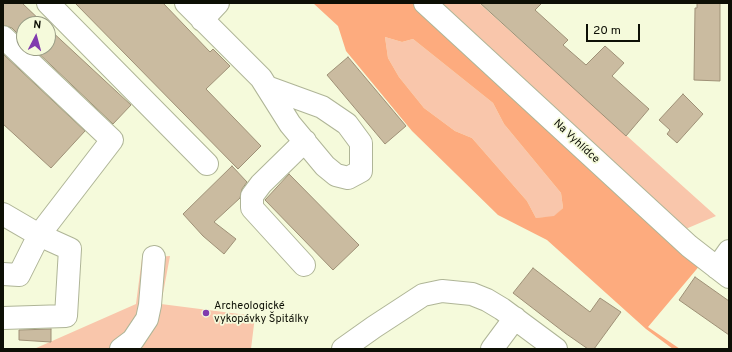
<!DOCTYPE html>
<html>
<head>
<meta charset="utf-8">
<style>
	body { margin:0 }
	#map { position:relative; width:732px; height:352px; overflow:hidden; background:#f5fadb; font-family:Overpass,sans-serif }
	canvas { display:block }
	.frame { position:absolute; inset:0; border:4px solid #0d0f05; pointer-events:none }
	.north { position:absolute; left:16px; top:16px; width:40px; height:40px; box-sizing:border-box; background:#f5fadb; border:1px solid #989c85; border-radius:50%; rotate:6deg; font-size:11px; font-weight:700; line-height:16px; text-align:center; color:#0d0f05 }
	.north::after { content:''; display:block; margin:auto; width:14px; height:18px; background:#813bae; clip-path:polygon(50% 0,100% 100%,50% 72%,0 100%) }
	.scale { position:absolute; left:586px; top:24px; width:54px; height:18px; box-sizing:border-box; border:2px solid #0d0f05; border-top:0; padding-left:5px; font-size:12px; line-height:14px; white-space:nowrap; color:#0d0f05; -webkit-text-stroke:3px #f5fadb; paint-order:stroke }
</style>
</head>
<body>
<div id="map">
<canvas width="732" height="352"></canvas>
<div class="frame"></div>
<div class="north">N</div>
<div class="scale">20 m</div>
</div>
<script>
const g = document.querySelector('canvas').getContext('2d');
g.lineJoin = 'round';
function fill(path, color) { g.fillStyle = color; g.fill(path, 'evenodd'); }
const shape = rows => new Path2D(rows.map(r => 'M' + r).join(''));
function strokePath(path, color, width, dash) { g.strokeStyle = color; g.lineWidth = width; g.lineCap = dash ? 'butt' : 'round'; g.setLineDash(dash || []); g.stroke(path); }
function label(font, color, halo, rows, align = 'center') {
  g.font = font + ' Overpass,sans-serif'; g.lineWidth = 3.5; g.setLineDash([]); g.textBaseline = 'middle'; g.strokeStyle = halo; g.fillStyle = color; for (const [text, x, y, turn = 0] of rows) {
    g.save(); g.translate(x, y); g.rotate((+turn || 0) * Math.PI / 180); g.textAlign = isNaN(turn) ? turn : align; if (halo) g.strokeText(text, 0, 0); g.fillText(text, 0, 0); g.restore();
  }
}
fill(shape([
	[432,3,479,3,716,216,681,231],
	[385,37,402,42,413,39,493,103,504,124,561,193,563,208,554,217,536,218,527,201,472,138,455,131,424,108,399,77,388,58],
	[170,256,161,304,255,316,251,349,34,349,136,304,142,258]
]), '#f9c6ab');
fill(shape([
	[313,3,413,3,701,264,648,327,680,349,673,349,646,329,547,240,498,215,412,131,346,51,338,26],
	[385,37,402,42,413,39,493,103,504,124,561,193,563,208,554,216,536,218,527,201,472,138,455,131,424,108,399,77,388,58]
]), '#fdab7e');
const building = shape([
	[3,3,22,3,44,24,24,24,24,40,12,28,3,25,3,3],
	[75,3,163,3,210,52,213,49,230,66,206,89,261,146,238,169,75,3],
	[480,3,542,3,535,10,568,40,563,45,586,65,605,46,624,63,612,76,649,109,626,136,480,3],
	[697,3,720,3,720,81,694,80,695,8,697,8,697,3],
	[48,28,131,105,113,124,33,48,48,48,48,28],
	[3,54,85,131,51,168,3,124,3,54],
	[348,57,406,126,385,144,327,75,348,57],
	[683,94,703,114,677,143,667,134,670,130,659,120,683,94],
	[232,166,247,182,242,189,240,198,214,222,236,239,224,254,203,236,183,214,232,166],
	[289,174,359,245,333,270,265,200,289,174],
	[533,268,590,312,600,298,621,312,594,349,588,349,565,333,513,293,533,268],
	[695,277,729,301,729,335,679,300,695,277],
	[51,329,51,342,19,340,19,330,51,329]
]);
fill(building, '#cabba0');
strokePath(building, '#9e9076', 1);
const minor = shape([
	[48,3,207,164],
	[186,3,261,78,290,124,325,166,336,175,348,178,361,171,361,143,347,124,322,107,267,87],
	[425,3,689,246,729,277],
	[202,20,218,3],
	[3,37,112,140,39,235,3,214],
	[304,265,252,208,252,196,261,184,305,141],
	[717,268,729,251],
	[3,274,19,275,39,235,70,249,66,316,3,318],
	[121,349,133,340,147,319,150,305,154,257],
	[343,349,374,327,423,295,442,291,472,294,487,300,502,309,556,349],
	[492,349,515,318]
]);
strokePath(minor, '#afb597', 24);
strokePath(minor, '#fff', 22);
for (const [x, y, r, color] of [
	[206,313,4,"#813bae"]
]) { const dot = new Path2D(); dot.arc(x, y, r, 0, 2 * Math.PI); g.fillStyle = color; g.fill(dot); strokePath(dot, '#f5fadb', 1.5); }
label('11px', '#0d0f05', '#f5fadb', [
	["Na Vyhlídce",576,142,43]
]);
label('11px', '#0d0f05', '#f5fadb', [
	["Archeologické",214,307],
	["vykopávky Špitálky",214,320]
], 'left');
</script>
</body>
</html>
